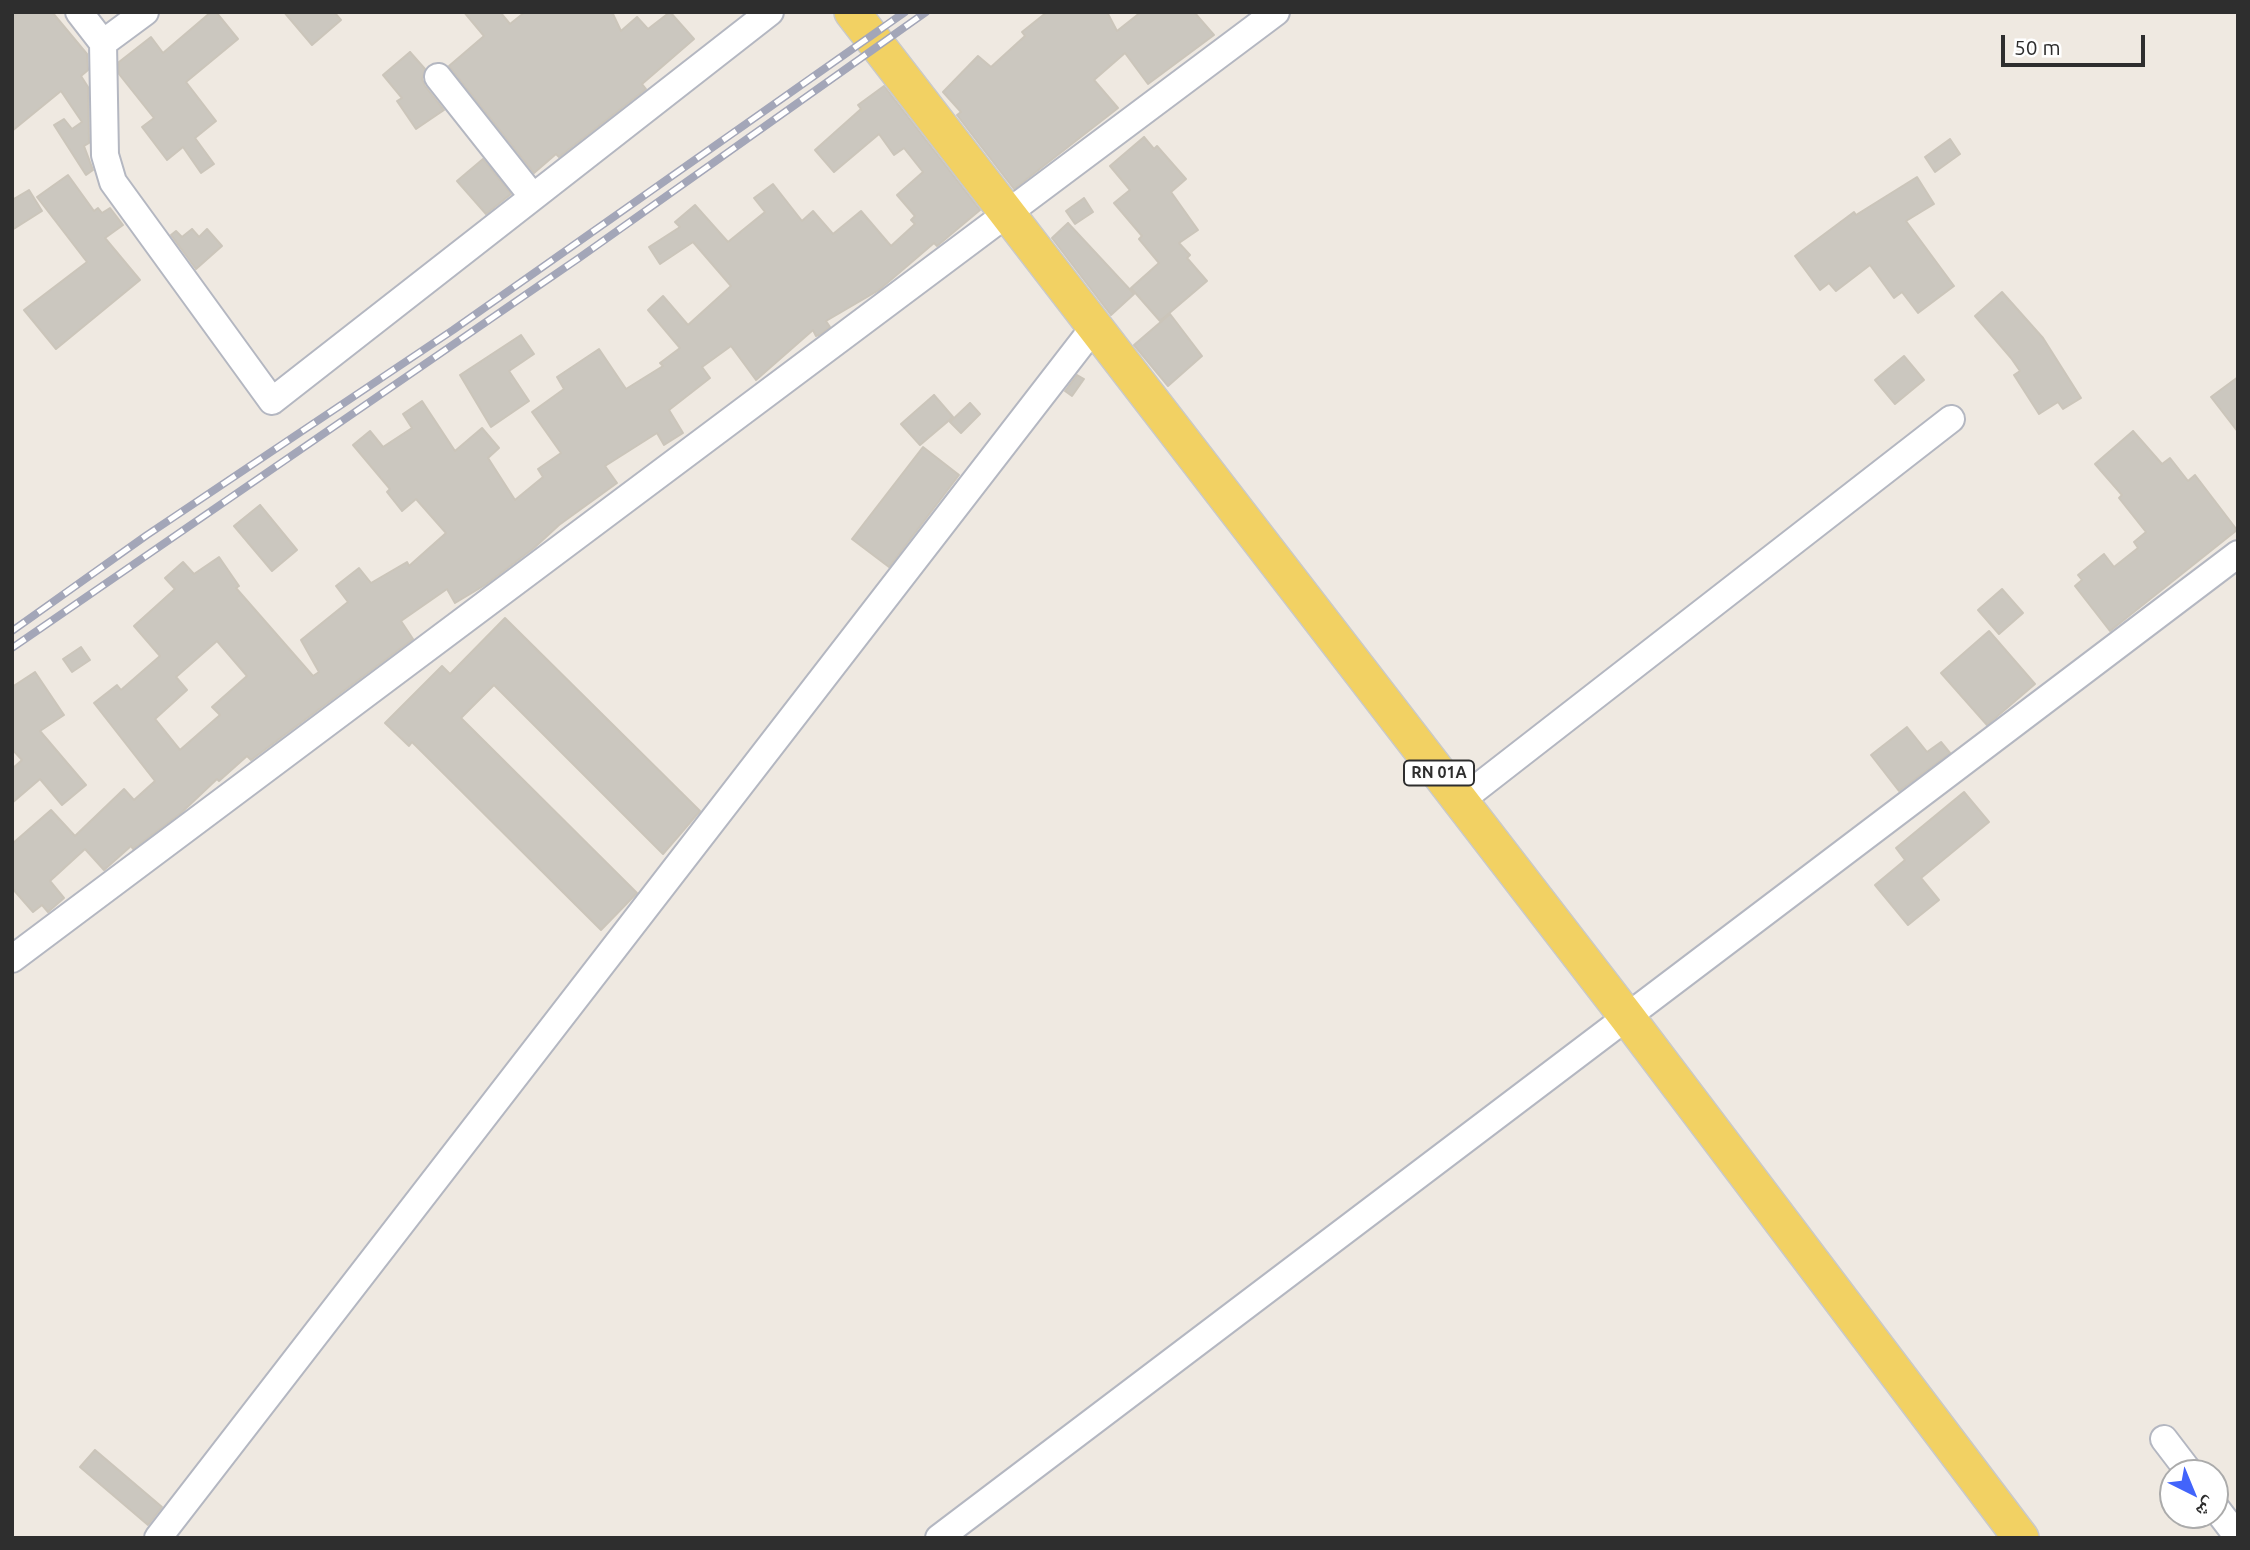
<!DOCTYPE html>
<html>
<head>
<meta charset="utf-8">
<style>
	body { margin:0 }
	#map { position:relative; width:2250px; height:1550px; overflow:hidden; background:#efe9e1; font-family:Ubuntu,"Noto Naskh Arabic",sans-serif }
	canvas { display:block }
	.frame { position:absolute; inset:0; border:14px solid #2e2e2e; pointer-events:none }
	.north { position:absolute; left:2159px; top:1459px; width:70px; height:70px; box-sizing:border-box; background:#fff; border:2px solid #ababab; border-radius:50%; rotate:137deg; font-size:19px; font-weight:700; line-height:28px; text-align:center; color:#2e2e2e }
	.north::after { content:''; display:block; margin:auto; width:24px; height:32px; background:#4264fb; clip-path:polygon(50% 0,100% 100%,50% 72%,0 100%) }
	.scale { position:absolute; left:2001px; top:35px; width:144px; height:32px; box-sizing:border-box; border:4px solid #2e2e2e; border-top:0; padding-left:9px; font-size:21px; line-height:24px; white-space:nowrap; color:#2e2e2e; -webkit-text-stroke:5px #fff; paint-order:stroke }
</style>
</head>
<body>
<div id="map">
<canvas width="2250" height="1550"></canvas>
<div class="frame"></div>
<div class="north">ش</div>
<div class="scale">50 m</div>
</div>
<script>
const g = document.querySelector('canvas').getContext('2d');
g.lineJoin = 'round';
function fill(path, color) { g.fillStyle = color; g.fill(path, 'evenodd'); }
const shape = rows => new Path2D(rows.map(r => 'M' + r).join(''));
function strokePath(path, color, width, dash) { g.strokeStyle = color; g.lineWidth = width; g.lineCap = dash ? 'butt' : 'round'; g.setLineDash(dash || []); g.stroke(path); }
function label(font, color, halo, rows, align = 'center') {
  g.font = font + ' Ubuntu,sans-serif'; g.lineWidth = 5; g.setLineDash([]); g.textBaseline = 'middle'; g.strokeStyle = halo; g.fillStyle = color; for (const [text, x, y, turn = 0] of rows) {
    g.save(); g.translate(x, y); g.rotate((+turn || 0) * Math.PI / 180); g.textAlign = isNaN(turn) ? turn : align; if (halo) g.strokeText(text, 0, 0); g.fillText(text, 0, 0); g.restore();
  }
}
const building = shape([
	[12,12,52,12,87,54,88,70,81,76,88,87,89,143,84,146,93,170,86,175,54,125,64,119,72,129,82,122,61,91,12,131,12,12],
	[211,12,216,12,238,39,186,82,216,121,195,138,214,164,201,173,183,147,167,160,142,127,154,118,119,74,119,62,151,37,163,53,211,12],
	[284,12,334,12,341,20,312,45,284,12],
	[464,12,500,12,510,24,525,12,612,12,621,31,637,17,648,29,670,12,694,39,642,84,646,89,559,157,556,154,534,173,449,66,484,36,464,12],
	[1047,12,1107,12,1117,31,1141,12,1194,12,1214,35,1148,84,1125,53,1094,80,1118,108,1014,189,957,115,961,112,943,92,978,56,991,67,1025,36,1022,32,1047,12],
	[410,52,425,69,422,79,425,86,444,110,416,129,397,101,402,98,383,75,410,52],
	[884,86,980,210,937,246,934,243,879,290,826,321,830,327,821,334,816,336,813,330,756,380,731,346,702,367,710,378,669,410,683,433,664,445,657,433,605,466,617,483,559,525,534,548,485,585,455,603,447,589,401,621,413,639,251,760,247,756,219,781,217,779,181,813,133,849,131,846,104,870,85,849,50,881,64,898,48,912,42,905,33,912,12,888,12,844,51,810,75,836,124,789,134,800,155,781,94,703,117,685,121,690,160,656,134,626,175,589,165,578,183,562,194,574,219,557,239,586,236,588,313,676,319,672,301,640,348,602,336,586,359,568,371,583,407,562,409,566,446,533,416,499,402,511,387,492,390,489,353,445,370,431,383,447,412,428,403,414,422,401,455,451,482,428,499,448,488,458,515,500,543,477,538,469,561,453,532,412,564,389,557,377,599,349,626,389,663,366,660,363,680,348,648,310,663,296,688,325,731,286,693,242,660,264,649,247,680,227,675,222,695,205,728,242,765,212,754,198,773,184,802,221,813,211,833,234,861,211,891,246,915,224,911,220,915,216,897,195,923,172,904,148,894,155,879,134,834,172,815,150,861,109,858,105,884,86],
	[217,641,247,676,212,707,220,715,180,750,155,719,187,690,176,677,217,641],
	[1144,137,1154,149,1157,146,1186,179,1171,192,1198,230,1179,243,1190,255,1187,258,1207,281,1160,321,1131,288,1159,263,1139,239,1142,236,1114,203,1130,190,1110,166,1144,137],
	[1950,139,1960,154,1935,172,1925,157,1950,139],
	[483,159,511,194,486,214,457,181,483,159],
	[68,175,94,211,98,208,102,213,110,208,123,225,105,238,140,280,56,349,24,310,87,262,37,197,68,175],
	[1917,177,1934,204,1906,221,1954,286,1918,313,1902,292,1894,298,1870,265,1836,291,1829,283,1820,290,1795,256,1854,212,1856,215,1917,177],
	[29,190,42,211,12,230,12,200,29,190],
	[1084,198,1093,212,1075,224,1066,211,1084,198],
	[1068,223,1134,294,1111,315,1052,238,1068,223],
	[192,229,199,237,207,229,222,246,196,269,171,235,176,231,182,237,192,229],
	[2002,292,2043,338,2081,398,2063,409,2058,402,2039,414,2014,375,2020,371,2011,358,1975,316,2002,292],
	[1170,314,1202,356,1168,386,1134,345,1170,314],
	[521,335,534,354,509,371,529,401,491,427,460,375,521,335],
	[1904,356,1924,380,1895,404,1875,380,1904,356],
	[1077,375,1084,379,1072,396,1065,391,1077,375],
	[2238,377,2238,432,2211,397,2238,377],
	[934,395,953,417,920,445,901,424,934,395],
	[970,403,980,414,961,433,950,422,970,403],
	[2133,431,2162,464,2170,458,2188,481,2195,475,2237,530,2110,631,2075,586,2082,580,2078,575,2104,554,2114,567,2138,548,2134,542,2146,532,2119,498,2122,495,2095,464,2133,431],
	[923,447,959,475,889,567,852,539,923,447],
	[260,505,297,550,272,571,234,526,260,505],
	[2002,589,2023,613,1999,634,1978,610,2002,589],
	[505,618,700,811,663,854,494,685,461,718,637,893,601,930,412,742,409,746,385,723,442,666,450,674,505,618],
	[1989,631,2035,684,1987,725,1941,673,1989,631],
	[81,647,90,660,72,672,63,659,81,647],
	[35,672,64,715,40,731,86,785,62,805,40,779,12,803,12,769,22,760,12,749,12,687,35,672],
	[1907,727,1927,752,1941,742,1950,753,1899,791,1871,755,1907,727],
	[1964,792,1989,822,1921,878,1939,900,1908,925,1875,885,1905,860,1896,848,1964,792],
	[95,1450,162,1507,148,1525,80,1467,95,1450]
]);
fill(building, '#cbc7bf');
strokePath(building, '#cbc5ba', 2);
const minor = shape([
	[79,12,103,43,145,12],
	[103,43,105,155,113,182,272,401,770,12],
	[438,77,533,197],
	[1460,801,1951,419],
	[12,959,1276,12],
	[2164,1439,2190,1473],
	[2215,1507,2238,1537],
	[158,1538,1095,326],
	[939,1538,2238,554]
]);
const major = shape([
	[852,12,1627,1017,2021,1538]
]);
strokePath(minor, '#b4b7c1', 30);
strokePath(major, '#c9c9c9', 38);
strokePath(minor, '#fff', 26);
strokePath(major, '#f2d163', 35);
const rail = shape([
	[12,631,147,535,453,330,905,12],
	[12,648,579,258,926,12]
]);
strokePath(rail, '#a3a6b8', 8);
strokePath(rail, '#fff', 5, [16]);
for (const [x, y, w] of [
	[1439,773,70]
]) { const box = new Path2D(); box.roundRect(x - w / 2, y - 12.5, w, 25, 5); g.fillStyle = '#fff'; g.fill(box); strokePath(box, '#2e2e2e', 2); }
label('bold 16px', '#2e2e2e', null, [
	["RN 01A",1439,773]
]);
</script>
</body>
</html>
